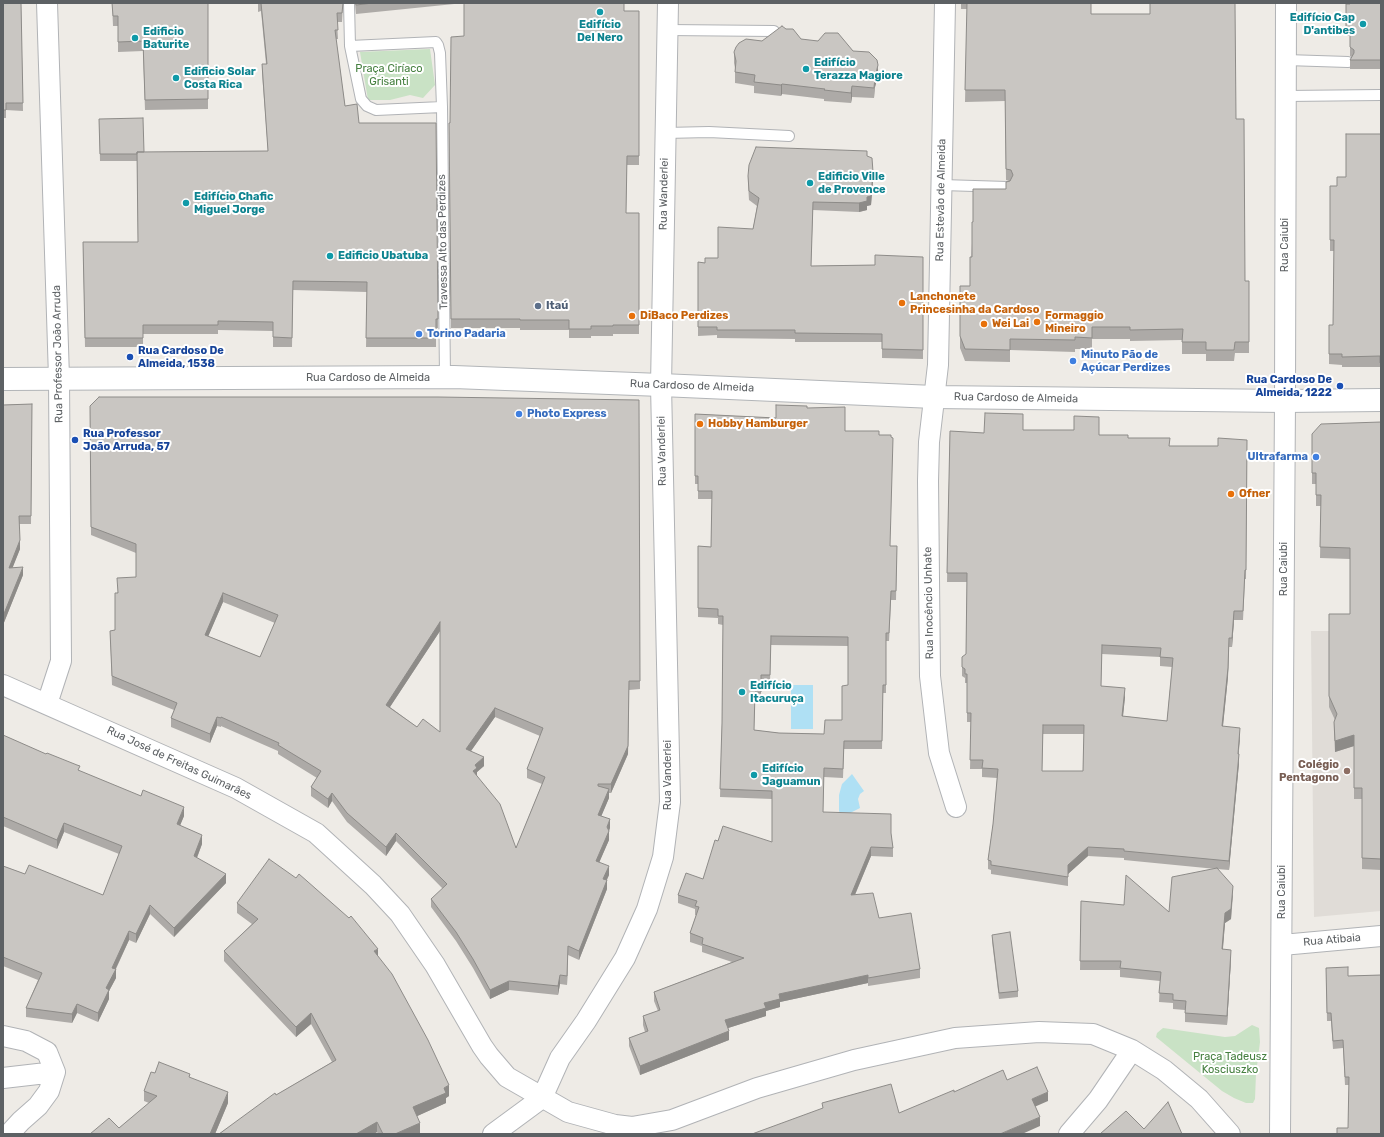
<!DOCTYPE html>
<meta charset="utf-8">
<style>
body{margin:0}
#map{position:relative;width:1384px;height:1137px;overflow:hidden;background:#eeebe6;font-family:Rubik,sans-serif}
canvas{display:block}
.frame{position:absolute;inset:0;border:4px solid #5d6164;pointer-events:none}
</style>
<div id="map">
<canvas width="1384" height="1137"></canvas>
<div class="frame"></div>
</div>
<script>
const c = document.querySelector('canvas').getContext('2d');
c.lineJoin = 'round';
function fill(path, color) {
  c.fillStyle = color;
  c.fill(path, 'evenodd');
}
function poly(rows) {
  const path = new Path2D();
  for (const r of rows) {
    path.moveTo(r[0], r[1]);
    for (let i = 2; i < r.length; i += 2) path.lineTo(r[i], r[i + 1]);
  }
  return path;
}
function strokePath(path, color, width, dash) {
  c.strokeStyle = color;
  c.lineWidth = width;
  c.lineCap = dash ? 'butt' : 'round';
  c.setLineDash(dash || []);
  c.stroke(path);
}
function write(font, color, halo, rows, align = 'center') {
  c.font = font + ' Rubik,sans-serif';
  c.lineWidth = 4;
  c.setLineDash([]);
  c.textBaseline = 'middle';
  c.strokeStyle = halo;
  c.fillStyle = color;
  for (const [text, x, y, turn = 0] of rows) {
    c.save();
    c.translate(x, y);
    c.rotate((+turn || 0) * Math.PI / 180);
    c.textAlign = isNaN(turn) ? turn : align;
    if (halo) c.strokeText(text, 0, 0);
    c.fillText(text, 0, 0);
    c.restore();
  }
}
fill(poly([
 [1311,631,1381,631,1381,911,1314,917]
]), '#e0dcd7');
fill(poly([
 [430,49,435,85,423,98,410,95,390,100,368,100,360,52],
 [1252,1025,1259,1028,1260,1042,1256,1074,1255,1099,1253,1103,1246,1103,1234,1098,1222,1091,1156,1037,1157,1033,1163,1028,1225,1037,1235,1036]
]), '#c9e2c5');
fill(poly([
 [791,685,813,685,813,729,791,729],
 [852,774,864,791,860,794,858,799,860,808,842,817,839,811,839,795,842,784]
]), '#afe0f4');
const service = poly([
 [349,3,350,46,361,99,367,106,376,110,442,107,445,377],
 [667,30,774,31],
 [350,46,436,42,438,45,440,53,442,107],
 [1286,60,1348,62],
 [1286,96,1381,95],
 [665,133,709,132,789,136],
 [942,185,1007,187]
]);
const minor = poly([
 [47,3,59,378,61,661,47,704],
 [945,3,938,365,929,442,928,481,930,676,939,753,956,807],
 [3,685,236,788,316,833,373,885,400,914,435,965,482,1046,489,1056,507,1077,568,1112,615,1125,632,1127,672,1120,757,1088,854,1060,955,1038,1039,1032,1093,1034,1132,1050,1164,1070,1199,1099,1230,1134],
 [1282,945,1381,936],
 [3,1036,26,1041,47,1052,55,1072,49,1091,38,1106,21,1121,9,1134],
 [3,1078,55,1072],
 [493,1134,542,1098,560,1058,586,1021,625,958,647,909,663,857,670,802,661,385,668,3],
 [1069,1134,1098,1100,1132,1050],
 [1280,1134,1285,401,1286,3]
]);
const secondary = poly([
 [3,379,454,377,661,385,934,397,1285,401,1381,400]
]);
strokePath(service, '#b1b3b6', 12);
strokePath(minor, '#b1b3b6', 22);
strokePath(secondary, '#b2b5b8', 24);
strokePath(service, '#fff', 10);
strokePath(minor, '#fff', 20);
strokePath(secondary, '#fff', 22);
fill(poly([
 [3,3,21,3,23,111,6,110,6,118,3,118],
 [112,3,208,3,208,109,145,110,143,51,118,52,118,26,113,26],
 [258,3,343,3,342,22,337,22,338,39,336,39,345,106,359,123,438,319,438,328,436,328,436,347,366,347,367,292,293,290,292,347,273,347,273,331,218,330,218,334,143,334,143,347,85,347,83,242,138,242,137,161,100,161,99,119,144,152,268,151,262,73,262,64,266,64,261,11,258,12],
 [355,3,624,3,624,11,639,11,639,165,627,165,626,213,639,213,639,334,613,334,613,336,591,336,591,338,569,338,569,330,520,330,520,328,451,328,449,132,464,36,464,3,356,14],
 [961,3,1091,3,1091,14,1236,119,1245,281,1249,281,1249,353,1235,353,1234,361,1206,361,1206,354,1182,354,1182,340,1130,341,1130,339,1092,339,1092,349,1075,349,1075,352,1010,350,1010,362,965,361,960,348,960,286,970,286,973,222,1006,189,1009,181,1006,180,1005,101,965,102,967,9,961,9],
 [1381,3,1381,69,1350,69,1350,60,1352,57,1350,56,1350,36,1346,36,1346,4],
 [786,29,801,39,853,51,878,76,875,87,874,98,852,97,851,103,824,101,824,99,782,94,781,96,754,93,754,86,735,83,735,68,734,63,734,52,762,41],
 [1381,134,1381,373,1380,374,1380,367,1342,367,1342,365,1329,364,1329,325,1333,325,1334,251,1330,251,1330,186,1337,186,1346,177],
 [867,157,873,181,871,205,867,206,867,210,859,212,813,210,811,266,875,265,923,257,923,359,882,358,882,342,795,342,795,339,717,338,717,335,698,336,698,262,705,263,718,258,753,229,757,206,749,200,748,184,748,176],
 [639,400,640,689,629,690,628,754,611,793,609,793,609,798,601,816,610,828,609,831,609,840,599,862,609,875,607,880,607,889,579,960,568,955,567,985,560,984,558,995,509,990,490,999,473,968,456,941,431,907,431,899,443,889,396,841,386,856,347,822,332,801,328,808,311,796,311,787,317,778,278,754,278,751,221,726,221,727,217,726,210,743,171,727,171,718,174,710,112,685,110,631,115,630,117,593,136,577,136,553,91,535,90,406],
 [223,602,275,623,260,657,208,636],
 [440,631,440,732,417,727,390,707],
 [495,717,540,736,527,769,527,778,542,784,516,848,477,777,477,772,484,766,471,751],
 [32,404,31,524,19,524,20,549,12,568,23,575,3,625,3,405],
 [807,408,845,431,879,435,890,546,897,546,896,600,891,600,889,641,886,641,886,693,883,693,882,749,844,749,843,778,824,777,823,812,891,834,893,848,893,857,871,856,855,895,879,918,920,969,920,978,868,986,868,983,780,1002,780,1007,766,1011,766,1016,728,1028,729,1040,640,1075,629,1046,629,1038,645,1032,643,1025,643,1016,658,1011,654,1001,654,992,732,962,702,952,702,946,690,942,690,933,696,915,695,915,695,909,678,903,678,895,703,879,718,841,772,842,772,799,720,797,722,723,723,625,718,624,718,618,698,617,698,546,711,547,712,499,698,499,698,484,695,484,695,414,776,418],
 [771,645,848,646,848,685,842,720,824,734,779,733,754,730,755,701,761,701,761,683,770,683],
 [1381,422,1381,870,1362,869,1362,799,1354,799,1354,746,1335,752,1334,733,1334,722,1335,720,1329,707,1329,614,1350,614,1350,559,1320,558,1321,506,1316,506,1316,484,1312,484,1312,434],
 [1023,430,1099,435,1128,438,1170,446,1218,446,1247,440,1246,579,1245,579,1243,620,1234,620,1232,647,1229,647,1228,677,1223,726,1240,737,1238,754,1239,763,1229,870,1217,869,1233,896,1231,919,1225,923,1223,949,1231,959,1227,1025,1185,1022,1185,1010,1173,1009,1173,1003,1159,1002,1160,981,1120,977,1120,970,1080,970,1081,901,1169,912,1216,869,1124,860,1124,858,1088,856,1068,874,1068,886,991,874,991,870,988,869,988,860,993,824,997,778,982,777,982,769,970,769,971,722,967,722,967,683,965,683,965,678,962,676,962,657,966,654,967,582,947,582,950,431,984,433],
 [1102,654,1160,657,1160,666,1172,667,1167,721,1123,716,1125,697,1101,686],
 [1043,734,1084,734,1083,771,1042,771],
 [3,735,80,771,184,816,180,825,202,844,197,858,226,883,174,937,150,914,136,943,129,940,116,969,116,978,109,991,109,999,98,1022,77,1013,72,1023,26,1017,26,1008,38,980,3,966,3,866,25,874,103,895,119,854,64,832,57,849,3,826],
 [237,903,378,956,449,1096,446,1098,446,1103,417,1116,420,1133,418,1134,378,1134,377,1132,374,1134,219,1134,276,1095,332,1062,311,1024,296,1037,224,961,224,951,252,924,237,913],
 [992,935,1018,991,1018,997,999,999,992,941],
 [1326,968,1348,976,1381,975,1348,1128,1349,1085,1345,1085,1343,1048,1333,1049,1331,1021,1327,1021],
 [190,1078,228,1103,215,1134,90,1134,119,1128,149,1103,144,1101,144,1091]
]), '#adaaa7');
fill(poly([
 [878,65,878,76,875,87,874,98,875,77],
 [782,84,782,94,781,96,781,85],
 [852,86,852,97,851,103,851,93],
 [873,172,873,181,871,205,867,206,867,210,859,212,859,203],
 [20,540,20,549,9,577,9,568],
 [23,567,23,575,3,625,3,616],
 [223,593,223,602,205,644,205,635],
 [1234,611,1234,620,1232,647,1232,638],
 [440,622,440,631,386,713,386,705],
 [1229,638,1228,677,1222,735,1222,726],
 [629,681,628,754,611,793,611,784],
 [1125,688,1125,697,1122,725,1122,716],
 [495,708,495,717,466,758,466,749],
 [217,717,217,726,210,743,210,734],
 [1240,728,1240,737,1238,763,1238,754],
 [1354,735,1354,746,1335,752,1335,741],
 [1239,754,1239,763,1229,870,1229,861],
 [484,757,484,766,477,772,477,777,473,771,475,765],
 [609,789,609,798,598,824,598,815],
 [332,793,332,801,328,808,328,799],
 [184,807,184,816,177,833,177,824],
 [610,819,610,828,607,835,607,827],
 [64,823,64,832,57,849,57,840],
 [609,831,609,840,596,870,596,861],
 [396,833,396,841,386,856,386,847],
 [202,835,202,844,194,865,194,856],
 [871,847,871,856,851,904,851,895],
 [1088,847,1088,856,1068,874,1068,865],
 [609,866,609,875,603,887,603,879],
 [226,874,226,883,174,937,174,928],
 [607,880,607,889,579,960,579,951],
 [1233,886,1231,919,1225,923,1222,958,1222,949,1225,913],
 [150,905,150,914,136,943,136,934],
 [129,931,129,940,115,970,116,969,116,978,109,991,109,999,98,1022,98,1013,112,968],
 [568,946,568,955,567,985,567,976],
 [378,949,378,959,374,951],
 [1231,950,1231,959,1227,1025,1227,1016],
 [560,975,560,984,558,995,558,986],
 [868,975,868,983,780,1002,780,1007,766,1011,766,1016,725,1029,725,1020,764,1003,779,994],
 [509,981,509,990,490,999,490,990],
 [77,1004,77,1013,72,1023,72,1014],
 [311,1013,311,1024,296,1037,296,1027],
 [729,1031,729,1040,640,1075,640,1066],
 [449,1085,449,1096,446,1098,446,1103,413,1118,413,1107,444,1088],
 [228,1092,228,1103,215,1134,210,1134],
 [1048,1092,1048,1101,1032,1108,1032,1099],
 [1040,1117,1040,1126,1022,1134,1000,1134],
 [377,1122,377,1132,374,1134,356,1134],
 [420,1123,420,1133,418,1134,395,1134]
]), '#8d8b88');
const building = poly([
 [3,3,21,3,23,103,6,103,6,110,3,110,3,3],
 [112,3,208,3,208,99,145,100,143,41,118,42,118,16,113,16,112,3],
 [261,3,343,3,342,13,337,13,338,30,335,30,345,106,357,104,359,123,436,123,438,319,436,319,436,338,366,338,367,282,293,281,292,338,273,337,273,322,218,321,218,325,143,325,143,338,85,338,83,242,138,242,137,152,268,151,262,64,267,64,261,3],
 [356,3,373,3,356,5,356,3],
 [464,3,624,3,624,11,639,11,639,156,627,156,626,213,639,213,639,325,613,325,613,326,591,326,591,329,569,329,569,320,520,320,520,319,451,319,449,123,450,123,451,37,464,36,464,3],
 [967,3,1091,3,1091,14,1150,14,1150,3,1235,3,1236,119,1244,119,1245,281,1249,281,1249,342,1235,342,1234,350,1206,350,1206,342,1182,342,1183,329,1130,330,1130,327,1092,327,1092,338,1075,337,1075,340,1010,339,1010,350,965,349,960,336,960,286,970,286,970,257,972,257,972,222,973,222,973,189,1006,189,1006,182,1010,181,1013,175,1011,170,1006,169,1005,90,965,90,967,3],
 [1350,3,1381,3,1381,60,1350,60,1354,53,1354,50,1350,47,1350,27,1346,27,1346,4,1350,4,1350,3],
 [782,26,786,29,793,29,801,39,818,41,825,33,838,33,853,51,869,52,877,60,878,65,875,77,874,88,852,86,851,93,824,90,825,89,782,84,781,85,754,82,755,75,735,72,736,61,734,52,736,47,739,43,746,39,762,41,782,26],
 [143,118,144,152,137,152,137,154,100,154,99,119,143,118],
 [1346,134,1381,134,1381,363,1380,363,1380,356,1342,357,1342,354,1329,354,1329,325,1333,325,1334,240,1330,240,1330,186,1337,186,1337,177,1346,177,1346,134],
 [756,147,867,151,867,156,872,158,873,172,871,196,867,197,867,201,859,203,813,202,811,266,875,265,875,255,923,257,923,350,882,349,882,334,795,333,795,330,717,330,717,327,698,327,698,262,705,263,705,258,718,258,718,227,753,229,759,198,749,191,748,176,749,165,756,147],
 [99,397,438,397,639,400,640,681,629,681,628,746,611,784,598,784,598,786,609,789,598,815,610,819,607,827,609,831,596,861,609,866,603,879,607,880,579,951,568,946,567,976,560,975,558,986,509,981,490,990,473,959,456,932,431,899,447,884,396,833,386,847,347,813,332,793,328,799,311,787,321,771,278,745,279,743,221,717,221,718,217,717,210,734,171,718,177,703,112,676,110,631,115,630,115,593,118,593,117,578,136,577,136,544,91,527,90,406,99,397],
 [223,593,278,615,260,657,205,635,223,593],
 [440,622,440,732,423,719,417,727,386,705,440,622],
 [495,708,543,728,527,769,545,777,516,848,500,804,473,771,477,768,475,765,484,757,466,749,495,708],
 [32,404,31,516,19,516,20,540,9,568,23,567,3,616,3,405,32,404],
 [776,405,807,406,807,408,845,407,845,431,879,431,879,435,891,435,891,437,893,438,890,546,897,546,896,591,891,591,889,633,886,633,886,685,883,685,882,741,844,741,843,769,824,768,823,812,891,814,891,833,893,848,871,847,851,895,873,893,879,918,911,913,920,969,868,978,868,975,779,994,780,999,764,1003,766,1008,725,1020,729,1031,640,1066,629,1038,648,1031,643,1016,660,1010,654,992,744,958,702,944,703,938,690,933,699,907,695,906,697,901,678,895,686,873,703,879,715,840,718,841,723,826,772,842,772,791,720,789,722,723,723,616,718,616,718,609,698,608,698,546,711,547,712,491,698,491,698,476,695,476,695,414,776,418,776,405],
 [771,636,848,637,848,685,842,686,842,720,825,720,824,734,779,733,754,730,755,692,761,692,761,675,770,675,771,636],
 [985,413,1023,414,1023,430,1074,430,1074,416,1099,417,1099,435,1128,435,1128,438,1170,438,1169,446,1218,446,1218,438,1247,440,1246,570,1245,570,1243,611,1234,611,1232,638,1229,638,1228,668,1222,726,1240,728,1238,754,1239,754,1229,861,1124,851,1124,849,1088,847,1068,865,1068,877,991,865,991,861,988,860,993,824,998,769,982,768,983,760,970,760,971,713,967,713,967,674,965,674,965,669,962,667,962,657,966,654,967,573,947,573,950,431,984,433,985,413],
 [1102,645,1161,648,1160,657,1173,658,1167,721,1122,716,1125,688,1101,686,1102,645],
 [1043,725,1084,725,1083,771,1042,771,1043,725],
 [1381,422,1381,859,1362,858,1362,788,1354,788,1354,735,1335,741,1334,722,1337,714,1329,696,1329,614,1350,614,1350,548,1320,547,1321,495,1316,495,1316,473,1312,473,1312,434,1321,424,1381,422],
 [3,735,46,754,47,753,77,765,80,766,78,770,141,796,143,790,184,807,177,824,202,835,194,856,226,874,174,928,150,905,136,934,129,931,112,968,116,969,106,988,109,990,98,1013,77,1004,72,1014,26,1008,42,973,3,957,3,866,25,874,29,865,103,895,122,846,64,823,57,840,3,817,3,735],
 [269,859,296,878,299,874,349,918,351,916,378,949,374,951,392,974,428,1040,449,1085,444,1088,446,1093,413,1107,420,1123,395,1134,383,1134,377,1122,356,1134,219,1134,275,1093,276,1095,336,1060,311,1013,296,1027,224,951,258,919,237,903,269,859],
 [1217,868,1233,886,1231,909,1225,913,1222,949,1231,950,1227,1016,1185,1013,1186,1001,1173,1000,1173,994,1159,993,1161,972,1120,968,1121,961,1080,961,1081,901,1124,905,1126,875,1169,912,1172,877,1217,868],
 [1010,932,1018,991,999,993,992,935,1010,932],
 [1348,967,1348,976,1381,975,1381,1134,1337,1134,1337,1128,1348,1128,1349,1077,1345,1077,1343,1040,1333,1041,1331,1013,1327,1013,1326,968,1348,967],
 [159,1062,190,1074,189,1077,228,1092,210,1134,90,1134,109,1118,119,1128,157,1096,144,1091,151,1072,155,1073,159,1062],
 [1037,1067,1048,1092,1032,1099,1040,1117,1000,1134,752,1134,823,1108,822,1103,891,1084,899,1113,954,1090,954,1092,1003,1070,1007,1080,1037,1067],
 [1168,1102,1182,1134,1100,1134,1126,1111,1144,1129,1168,1102]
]);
fill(building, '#c9c6c2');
strokePath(building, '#8d8b88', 1);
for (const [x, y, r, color] of [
 [600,12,4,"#0f9aa8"],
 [1363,24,4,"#0f9aa8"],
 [135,38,4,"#0f9aa8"],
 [806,69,4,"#0f9aa8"],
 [176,78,4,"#0f9aa8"],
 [810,183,4,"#0f9aa8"],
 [186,203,4,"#0f9aa8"],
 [330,256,4,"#0f9aa8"],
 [902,303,4,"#e8710a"],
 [538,306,4,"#5c6f8a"],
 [632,316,4,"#e8710a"],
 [1037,322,4,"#e8710a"],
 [984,324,4,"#e8710a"],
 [419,334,4,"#3f7fe0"],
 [130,357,4,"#1a4fb4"],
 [1073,361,4,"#3f7fe0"],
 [1340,386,4,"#1a4fb4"],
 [519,414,4,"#3f7fe0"],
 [700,424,4,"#e8710a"],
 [75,440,4,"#1a4fb4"],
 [1316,457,4,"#3f7fe0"],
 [1231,494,4,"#e8710a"],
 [742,692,4,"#0f9aa8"],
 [1347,771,4,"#8d6e63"],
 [754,775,4,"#0f9aa8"]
]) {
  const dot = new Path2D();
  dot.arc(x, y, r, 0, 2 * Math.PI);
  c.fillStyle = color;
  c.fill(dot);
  strokePath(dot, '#fff', 1.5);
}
write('bold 11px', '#0d838f', '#fff', [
 ["Edifício Cap",1355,18,"right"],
 ["D'antibes",1355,31,"right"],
 ["Edifício",600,25,"center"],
 ["Del Nero",600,38,"center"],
 ["Edificio",143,32],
 ["Baturite",143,45],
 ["Edifício",814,63],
 ["Terazza Magiore",814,76],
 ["Edificio Solar",184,72],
 ["Costa Rica",184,85],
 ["Edificio Ville",818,177],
 ["de Provence",818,190],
 ["Edifício Chafic",194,197],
 ["Miguel Jorge",194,210],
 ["Edificio Ubatuba",338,256],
 ["Edifício",750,686],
 ["Itacuruça",750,699],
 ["Edifício",762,769],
 ["Jaguamun",762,782]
], 'left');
write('11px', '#468040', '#fff', [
 ["Praça Ciríaco",389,69],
 ["Grisanti",389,82],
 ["Praça Tadeusz",1230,1057],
 ["Kosciuszko",1230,1070]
]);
write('11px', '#5d6164', '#fff', [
 ["Rua Wanderlei",664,194,-89],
 ["Rua Estevão de Almeida",941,200,-89],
 ["Travessa Alto das Perdizes",443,242,-91],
 ["Rua Caiubi",1285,245,-90],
 ["Rua Professor João Arruda",58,354,-91],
 ["Rua Cardoso de Almeida",368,378],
 ["Rua Cardoso de Almeida",692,386,2],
 ["Rua Cardoso de Almeida",1016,398,1],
 ["Rua Vanderlei",662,451,-91],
 ["Rua Caiubi",1284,569,-90],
 ["Rua Inocêncio Unhate",929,603,-91],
 ["Rua José de Freitas Guimarães",179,763,25],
 ["Rua Vanderlei",668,775,-90],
 ["Rua Caiubi",1282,892,-90],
 ["Rua Atibaia",1332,940,-5]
]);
write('bold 11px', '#c56008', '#fff', [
 ["Lanchonete",910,297],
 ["Princesinha da Cardoso",910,310],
 ["DiBaco Perdizes",640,316],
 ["Formaggio",1045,316],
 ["Mineiro",1045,329],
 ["Wei Lai",992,324],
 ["Hobby Hamburger",708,424],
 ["Ofner",1239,494]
], 'left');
write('bold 11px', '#4e5e75', '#fff', [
 ["Itaú",546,306]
], 'left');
write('bold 11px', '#366cbe', '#fff', [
 ["Torino Padaria",427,334],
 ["Minuto Pão de",1081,355],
 ["Açúcar Perdizes",1081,368],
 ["Photo Express",527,414],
 ["Ultrafarma",1308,457,"right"]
], 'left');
write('bold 11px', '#164399', '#fff', [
 ["Rua Cardoso De",138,351],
 ["Almeida, 1538",138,364],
 ["Rua Cardoso De",1332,380,"right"],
 ["Almeida, 1222",1332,393,"right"],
 ["Rua Professor",83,434],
 ["João Arruda, 57",83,447]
], 'left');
write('bold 11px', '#785e54', '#fff', [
 ["Colégio",1339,765],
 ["Pentagono",1339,778]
], 'right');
</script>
